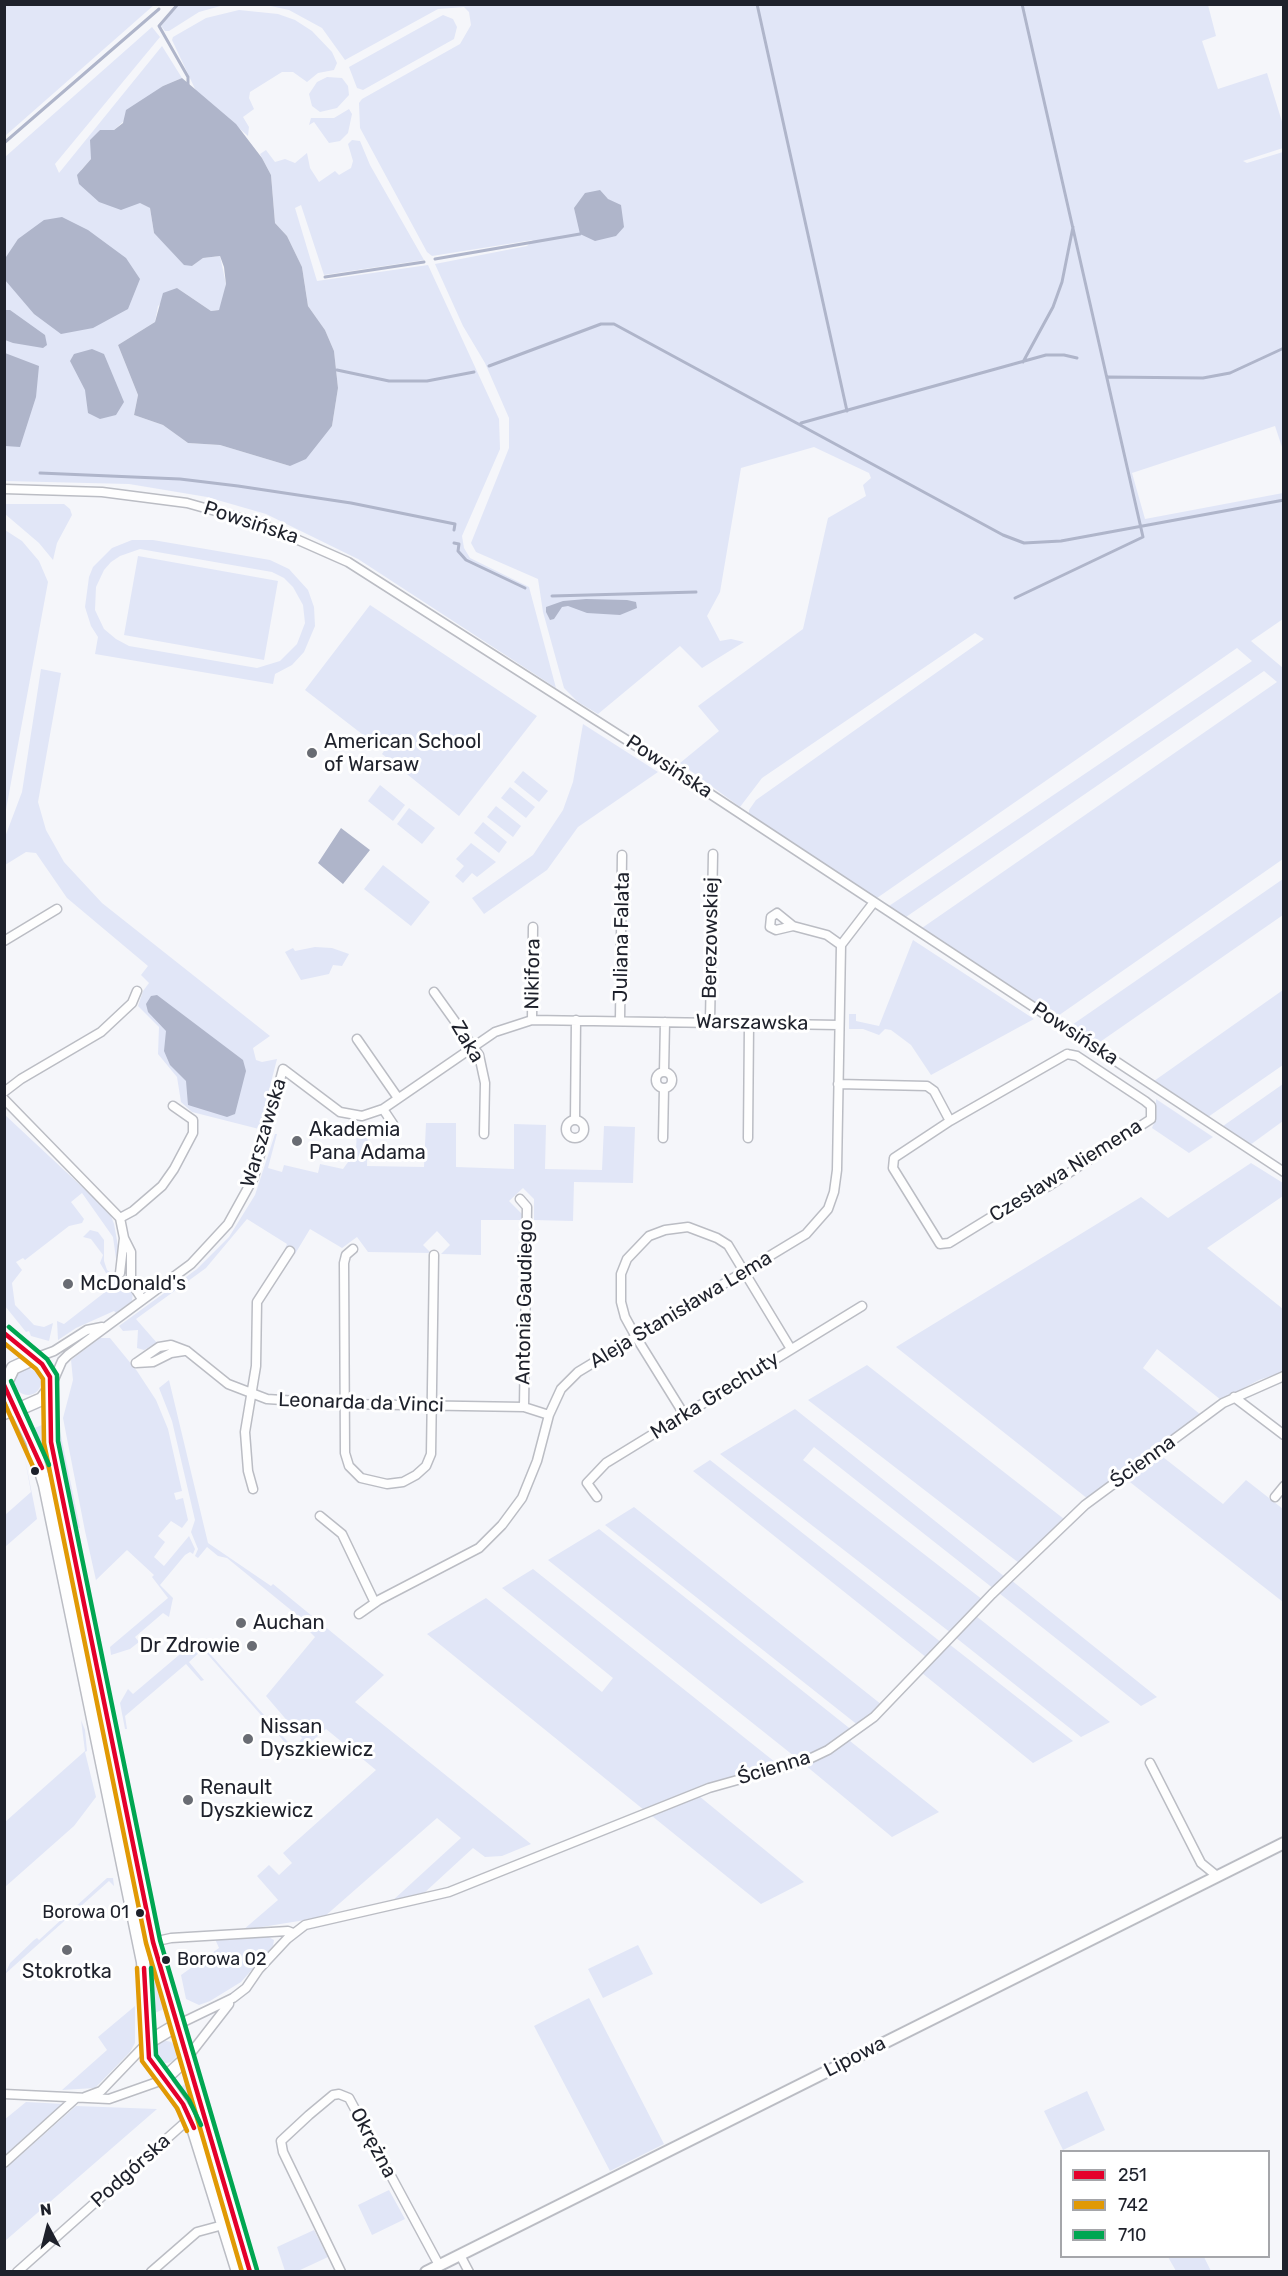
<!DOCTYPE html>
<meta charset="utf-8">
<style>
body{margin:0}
#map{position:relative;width:1288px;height:2276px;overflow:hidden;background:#f5f6fa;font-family:Rubik,sans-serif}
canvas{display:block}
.frame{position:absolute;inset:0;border:6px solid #1e212b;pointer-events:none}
.legend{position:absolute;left:1060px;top:2150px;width:210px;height:108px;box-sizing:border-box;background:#fff;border:2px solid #a5a6aa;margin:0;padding:8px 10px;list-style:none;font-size:18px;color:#1e212b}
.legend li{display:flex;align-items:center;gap:12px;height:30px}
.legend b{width:30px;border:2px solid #a5a6aa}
.north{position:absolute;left:18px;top:2198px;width:60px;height:60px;-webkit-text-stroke:4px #fff;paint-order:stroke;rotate:353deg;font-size:16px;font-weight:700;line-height:24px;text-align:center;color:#1e212b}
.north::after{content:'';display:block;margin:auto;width:21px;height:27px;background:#1e212b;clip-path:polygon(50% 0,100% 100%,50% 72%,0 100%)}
</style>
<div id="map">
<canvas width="1288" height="2276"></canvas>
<div class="frame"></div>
<ul class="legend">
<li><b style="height:8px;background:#e4002b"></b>251</li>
<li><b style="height:8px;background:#e19904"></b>742</li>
<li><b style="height:8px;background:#00a651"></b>710</li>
</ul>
<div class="north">N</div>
</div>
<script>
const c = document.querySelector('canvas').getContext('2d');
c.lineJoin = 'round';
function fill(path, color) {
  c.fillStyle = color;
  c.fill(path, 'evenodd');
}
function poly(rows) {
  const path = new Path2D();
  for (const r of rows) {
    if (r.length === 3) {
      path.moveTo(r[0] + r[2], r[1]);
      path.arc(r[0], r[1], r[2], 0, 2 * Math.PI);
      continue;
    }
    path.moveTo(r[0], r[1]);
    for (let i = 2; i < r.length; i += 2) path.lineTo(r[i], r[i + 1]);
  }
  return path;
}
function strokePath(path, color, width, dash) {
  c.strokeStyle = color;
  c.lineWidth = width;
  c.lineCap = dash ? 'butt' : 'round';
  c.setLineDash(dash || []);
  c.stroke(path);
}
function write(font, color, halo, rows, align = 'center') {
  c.font = font + ' Rubik,sans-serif';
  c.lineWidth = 6;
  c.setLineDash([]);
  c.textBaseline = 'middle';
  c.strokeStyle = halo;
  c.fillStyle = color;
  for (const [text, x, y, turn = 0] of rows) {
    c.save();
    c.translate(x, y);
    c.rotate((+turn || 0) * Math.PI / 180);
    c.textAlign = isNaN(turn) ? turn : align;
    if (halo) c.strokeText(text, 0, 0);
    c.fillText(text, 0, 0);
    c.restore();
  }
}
fill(poly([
 [5,4,154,4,154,5,5,136],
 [178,5,178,4,224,5,199,12,169,31,165,31,161,26],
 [266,5,1208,5,1216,36,1202,41,1218,89,1267,73,1283,125,1283,148,1243,161,1247,163,1283,152,1283,450,1275,426,1132,473,1145,519,1283,493,1283,619,1251,641,1283,668,1283,859,1055,1018,922,928,1277,682,1264,671,906,917,889,906,1252,661,1237,648,877,898,749,815,749,810,756,800,984,639,975,633,762,778,740,807,680,763,719,731,698,706,803,629,828,518,866,496,863,485,871,478,869,473,814,447,741,468,720,592,707,616,720,641,731,639,744,642,702,668,680,646,598,714,578,702,564,688,543,612,538,579,476,552,471,543,509,448,509,418,485,363,463,326,435,264,527,246,533,240,432,256,427,252,360,128,359,103,362,99,460,44,471,25,469,12,464,7,438,9,345,60,322,28,289,10],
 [239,10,278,14,295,20,312,31,332,52,337,63,334,70,318,73,307,82,293,72,282,72,250,92,249,98,254,109,243,117,249,127,248,136,196,91,172,40,173,37,206,18],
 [443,15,453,19,457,27,454,39,363,90,357,88,349,67],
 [152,27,160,37,55,164,59,173,162,46,182,78,163,86,114,130,100,130,91,159,81,170,150,208,154,233,192,266,203,258,220,256,226,284,223,303,219,310,211,311,177,288,158,306,155,322,118,345,138,395,134,415,163,425,188,443,220,445,290,466,332,426,338,388,334,351,325,330,308,306,302,267,287,236,275,223,271,175,260,154,266,150,275,162,285,159,295,163,307,153,310,168,319,182,335,171,339,175,351,168,353,161,348,144,352,140,360,141,370,165,424,260,324,275,301,205,295,208,317,281,428,265,499,419,500,449,462,536,464,548,470,558,529,587,556,688,358,559,266,514,207,497,129,484,5,481,5,157],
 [327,77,342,78,348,86,349,95,337,108,320,112,312,106,309,94,317,82],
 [349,109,352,114,348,133,340,141,329,143,314,122,309,125,311,118,334,118],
 [5,504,64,504,70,509,72,515,57,543,53,560,39,543,5,514],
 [5,530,22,541,39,561,48,582,5,815],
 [132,540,153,540,270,560,289,569,308,590,314,607,315,626,304,652,292,665,275,674,273,684,95,654,98,637,91,626,85,607,89,577,93,567,112,548],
 [140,549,272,572,284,578,293,587,303,605,305,623,297,644,280,661,257,668,129,646,116,639,104,629,95,610,96,587,104,570,111,562,120,556],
 [138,556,278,581,264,660,124,635],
 [370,605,537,716,459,816,382,754,384,751,305,690],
 [41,669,61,673,38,802,46,830,64,862,102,903,270,1036,253,1048,256,1060,262,1062,277,1059,259,1129,192,1112,181,1102,177,1077,158,1054,159,1027,138,1006,143,991,149,983,141,975,148,966,67,898,36,853,26,852,5,865,5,837,22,792],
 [583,724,658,772,578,827,547,870,484,914,472,898,533,855,563,810,573,782],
 [523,771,548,791,539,802,514,782],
 [380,785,405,805,393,821,368,801],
 [510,787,535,807,526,818,501,798],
 [496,806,521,826,513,837,487,817],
 [409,808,435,828,422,844,397,824],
 [483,822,507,842,499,853,474,833],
 [471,843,496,862,477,877,472,873,463,883,455,876,464,866,456,859],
 [383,865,430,902,411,926,364,889],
 [1283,879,1283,915,1097,1044,1069,1027],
 [913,940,1034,1019,931,1075,911,1045,891,1030,885,1029,879,1035,863,1029,849,1029,849,1014,856,1014,856,1021,879,1026],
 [315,947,332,948,349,954,342,966,333,965,329,974,301,980,285,952,293,948,295,951],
 [1283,990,1283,1065,1208,1117,1154,1081],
 [1283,1084,1283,1121,1250,1145,1223,1126],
 [1156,1099,1213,1137,1189,1153,1152,1128,1156,1118],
 [4,1114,110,1213,114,1224,118,1246,117,1266,113,1237,82,1193,71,1202,84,1219,82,1223,69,1226,25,1260,23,1258,16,1262,22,1270,12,1283,15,1305,34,1325,44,1327,53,1323,49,1341,31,1336,29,1331,26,1332,5,1306],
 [426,1123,456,1123,456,1167,514,1169,514,1124,546,1125,545,1169,602,1170,604,1126,635,1127,633,1183,574,1182,573,1221,534,1220,534,1199,523,1188,509,1201,522,1214,521,1220,481,1220,481,1255,441,1254,450,1245,437,1231,423,1245,431,1253,368,1252,357,1237,342,1248,310,1229,295,1254,285,1249,287,1244,247,1219,206,1268,136,1319,157,1343,144,1350,137,1348,138,1330,123,1331,119,1326,197,1269,229,1237,255,1195,275,1134,277,1134,268,1168,282,1172,284,1165,318,1173,320,1164,343,1169,356,1151,357,1127,368,1126,367,1166,424,1167],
 [1251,1163,1283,1183,1283,1196,1207,1248,1283,1309,1283,1372,1259,1380,1221,1400,1157,1349,1143,1368,1201,1415,1088,1499,896,1347,1141,1197,1168,1218],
 [90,1230,98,1232,104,1240,104,1261,107,1270,127,1284,111,1287,115,1281,109,1278,100,1263,103,1255,91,1239,83,1237],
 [129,1287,133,1293,132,1301,116,1313,114,1311,76,1328,58,1340,57,1321,64,1324,109,1289,113,1291],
 [100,1338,110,1338,137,1371,156,1400,168,1429,182,1491,174,1493,176,1500,183,1498,188,1520,182,1528,171,1521,158,1536,165,1542,154,1557,164,1566,189,1536,195,1549,193,1554,190,1552,185,1555,160,1585,173,1598,169,1617,163,1613,135,1637,139,1642,130,1649,111,1655,110,1647,168,1598,152,1577,154,1575,127,1550,96,1580,106,1625,85,1531,63,1418,73,1380,71,1360],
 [867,1365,1064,1519,1019,1563,808,1400],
 [28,1382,13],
 [169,1380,208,1543,271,1586,273,1584,384,1675,355,1702,531,1844,502,1856,485,1857,473,1848,423,1894,391,1902,461,1838,437,1818,324,1917,243,1930,278,1900,257,1876,269,1865,279,1875,292,1863,283,1853,376,1770,326,1729,296,1755,203,1649,189,1662,204,1680,201,1681,186,1664,125,1716,127,1729,125,1729,120,1703,128,1689,133,1694,192,1644,188,1639,190,1638,204,1647,294,1749,302,1738,266,1696,315,1637,310,1632,313,1628,227,1558,218,1556,207,1547,198,1558,195,1556,198,1549,191,1532,195,1520,172,1421,159,1388],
 [795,1409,1005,1577,994,1589,814,1447,803,1460,983,1600,951,1633,720,1454],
 [56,1424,59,1426,80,1528,76,1528],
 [42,1425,139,1906,167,2008,152,2014,148,1963,48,1473,32,1429],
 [24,1454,37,1519,5,1547,5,1515,31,1492],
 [1159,1454,1223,1504,1246,1480,1283,1509,1283,1602,1126,1479],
 [710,1460,942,1643,927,1658,693,1471],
 [634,1507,882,1705,859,1726,605,1525],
 [599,1529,853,1731,831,1745,799,1760,548,1560],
 [533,1569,780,1766,734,1776,644,1810,427,1634,486,1598,602,1692,613,1678,502,1588],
 [1011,1580,1157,1697,1141,1706,999,1593],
 [976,1616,1110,1722,1081,1737,955,1637],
 [949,1644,1073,1741,1033,1763,922,1673],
 [81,1720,85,1730,87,1751,85,1752,96,1797,74,1826,5,1887,5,1822,85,1751],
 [850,1741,939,1812,892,1837,805,1765],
 [699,1796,804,1882,761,1904,652,1816],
 [107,1878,113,1878,114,1886,109,1881,5,1974,10,1963,34,1940,37,1938,39,1940],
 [267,1936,274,1940,273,1946,241,1982,210,2001,199,2005,186,1999,181,1975,219,1948,215,1939],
 [638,1945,653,1974,603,1998,588,1969],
 [589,1998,664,2144,610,2171,534,2026],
 [135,2006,135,2043,130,2052,95,2088,62,2090,107,2050,98,2037],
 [166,2052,11],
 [188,2081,240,2255,242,2271,198,2124,178,2090],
 [1087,2091,1105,2130,1063,2150,1044,2111],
 [26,2102,64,2104,5,2157,4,2120],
 [76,2106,157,2109,5,2241,5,2169],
 [389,2190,405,2219,372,2235,358,2205],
 [314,2230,328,2257,298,2271,285,2271,277,2247],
 [1168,2257,1204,2257,1211,2271,1176,2271]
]), '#e1e6f7');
fill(poly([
 [182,78,236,124,262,158,271,175,275,223,287,236,302,267,308,306,325,330,334,351,338,388,332,426,306,459,290,466,220,445,188,443,163,425,134,415,138,395,118,345,155,322,163,293,177,288,211,311,219,310,226,284,224,267,220,256,203,258,192,266,184,265,154,233,150,208,140,203,121,210,99,202,79,184,77,175,91,159,90,140,100,130,114,130,123,123,126,110,163,86],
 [600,190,608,199,621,205,624,227,616,236,595,241,580,234,574,208,585,193],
 [62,217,88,230,126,258,140,279,128,309,93,328,61,334,34,314,5,280,4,260,18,239,44,220],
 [4,310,10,310,45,335,47,345,43,348,13,343,5,340],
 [92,349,104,354,124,402,116,415,100,419,88,413,85,390,70,361,74,354],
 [5,353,39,366,36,397,20,447,5,446],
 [586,599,627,600,636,602,637,608,620,615,587,613,568,606,562,607,554,619,550,620,546,612,546,607,563,601],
 [341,828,370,850,343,884,318,863],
 [157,995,243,1060,246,1071,235,1114,227,1117,188,1105,186,1081,170,1065,164,1051,166,1031,148,1012,146,1004,151,996]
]), '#afb5ca');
strokePath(poly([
 [178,4,159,26,188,77,188,84],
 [616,4,619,4],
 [757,4,847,411],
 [4,143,159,9],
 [435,259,580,234],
 [325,277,424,262],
 [1023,362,1053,307,1062,282,1073,227],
 [489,366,601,324,614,324,1003,535,1024,543,1061,541,1284,500],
 [337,370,389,381,427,381,474,372],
 [1108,377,1203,378,1230,373,1284,348],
 [801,423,1046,355,1064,355,1077,358],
 [40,473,180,479,238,486,351,503,455,524,454,530],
 [454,543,459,544,458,551,466,560,525,588],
 [552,596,696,592],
 [1015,598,1143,537,1022,4]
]), '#afb5ca', 3);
const minor = poly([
 [4,489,102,492,187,503,262,524,348,562,683,776,1284,1172],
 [793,926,776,930,770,927,771,917,777,913,793,926,827,935,841,945],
 [4,941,57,909],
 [434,992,479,1055,485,1083,484,1134],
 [532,1020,533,927],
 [620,1020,622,855],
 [710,1022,713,854],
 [357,1039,398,1098],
 [1067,1054,1077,1056,1145,1101,1151,1106,1151,1119,1049,1186,1019,1200,949,1243,940,1244,893,1168,894,1158,950,1121,1067,1054],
 [664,1080,8],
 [664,1072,665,1022],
 [838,1084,927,1086,934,1091,950,1121],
 [4,1092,21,1079,101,1032,132,1003,137,991],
 [4,1099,120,1218,124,1238,131,1252,131,1282,142,1299],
 [383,1109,393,1124],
 [575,1120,576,1020],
 [575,1129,9],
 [663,1138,664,1088],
 [748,1138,749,1024],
 [520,1199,527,1207,524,1407],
 [120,1218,133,1211,162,1186,174,1169,193,1133,193,1120,173,1106],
 [353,1249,346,1255,344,1263,345,1453,349,1466,361,1478,387,1484,403,1482,416,1475,426,1466,431,1454,434,1255],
 [120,1273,124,1238],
 [35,1358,54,1351,87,1330,102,1327],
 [136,1363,159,1347,171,1345,187,1351,228,1384,267,1399,344,1404,524,1407,549,1415],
 [136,1363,153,1362,171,1353,184,1351],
 [52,1384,62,1361,68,1355,191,1264,228,1224,254,1177,283,1069,340,1112,362,1116,383,1109,495,1032,532,1020,839,1025],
 [1234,1397,1284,1435],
 [4,1415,17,1410],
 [685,1416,636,1337,625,1317,621,1302,621,1274,627,1259,649,1236,665,1230,688,1227,717,1238,728,1245,791,1349],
 [253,1489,248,1471,245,1432,256,1366,257,1302,290,1251],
 [597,1497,587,1483,606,1463,862,1306],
 [1275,1497,1284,1486],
 [320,1516,342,1534,375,1603],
 [359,1614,379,1600,479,1548,502,1525,522,1498,537,1461,549,1415,561,1389,578,1372,806,1234,828,1209,834,1192,837,1170,841,945,874,902],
 [1150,1763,1201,1863,1217,1876],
 [153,1942,171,1938,288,1931,293,1933],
 [177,2025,233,1998,246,1988,259,1969,287,1939,305,1925,449,1892,709,1788,805,1761,828,1750,874,1717,992,1594,1085,1505,1223,1403,1284,1376],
 [187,2058,229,2004],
 [4,2094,109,2099,163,2080],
 [85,2097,101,2091,147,2043],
 [4,2163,76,2098],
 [460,2255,469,2272],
 [17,2272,190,2118],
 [151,2272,197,2232,223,2225],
 [341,2272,283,2152,281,2141,309,2115,333,2095,339,2094,349,2098,439,2265]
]);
const tertiary = poly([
 [426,2272,1284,1843]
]);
const secondary = poly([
 [4,1333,42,1364,50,1377,51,1442,153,1942,250,2272],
 [4,1384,32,1441,45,1485,143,1962,149,2058,190,2118,238,2272],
 [5,1385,13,1368,35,1358],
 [17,1410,42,1399,51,1387],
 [147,2043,177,2025],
 [163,2080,187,2058]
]);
strokePath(minor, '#bbbdc4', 11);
strokePath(tertiary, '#bbbdc4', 14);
strokePath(secondary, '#bbbdc4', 15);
strokePath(minor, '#fefefe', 8);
strokePath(tertiary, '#fefefe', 10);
strokePath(secondary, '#fefefe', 12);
strokePath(poly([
 [4,1333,42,1364,50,1377,51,1442,153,1942,250,2272],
 [4,1385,42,1468],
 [144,1968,149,2058,183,2104,194,2128]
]), '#e4002b', 4.5);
strokePath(poly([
 [4,1343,36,1369,43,1379,44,1443,146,1943,242,2272],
 [4,1402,35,1471],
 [137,1968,142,2061,177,2108,187,2131]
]), '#e19904', 4.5);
strokePath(poly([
 [9,1327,47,1359,57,1375,58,1441,160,1940,257,2270],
 [11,1381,49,1465],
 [151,1968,156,2055,189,2100,201,2125]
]), '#00a651', 4.5);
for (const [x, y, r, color] of [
 [312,753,6,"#696c73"],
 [297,1141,6,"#696c73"],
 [68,1284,6,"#696c73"],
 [35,1471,5,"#1e212b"],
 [241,1623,6,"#696c73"],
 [252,1646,6,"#696c73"],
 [248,1739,6,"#696c73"],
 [188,1800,6,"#696c73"],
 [140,1913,5,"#1e212b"],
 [67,1950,6,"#696c73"],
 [166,1960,5,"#1e212b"]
]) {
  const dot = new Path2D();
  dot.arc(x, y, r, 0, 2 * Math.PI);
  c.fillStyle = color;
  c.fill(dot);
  strokePath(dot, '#fff', 2);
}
write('18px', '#1e212b', '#fff', [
 ["Borowa 01",129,1913],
 ["Borowa 02",177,1960,"left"]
], 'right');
write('20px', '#1e212b', '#fff', [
 ["Powsińska",251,523,18],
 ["Powsińska",669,767,33],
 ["Juliana Falata",622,937,-89],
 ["Berezowskiej",711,938,-89],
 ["Nikifora",533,974,-89],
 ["Warszawska",752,1023,1],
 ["Powsińska",1075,1034,33],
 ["Zaka",467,1042,59],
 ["Warszawska",264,1133,-73],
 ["Czesława Niemena",1066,1171,-32],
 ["Antonia Gaudiego",525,1302,-89],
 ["Aleja Stanisława Lema",681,1310,-31],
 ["Marka Grechuty",715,1396,-32],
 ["Leonarda da Vinci",361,1403,2],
 ["Ścienna",1143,1462,-36],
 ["Ścienna",774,1768,-17],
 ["Lipowa",855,2057,-27],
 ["Okrężna",373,2143,62],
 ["Podgórska",131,2171,-42]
]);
write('20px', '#1e212b', '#fff', [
 ["American School",324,742],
 ["of Warsaw",324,765],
 ["Akademia",309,1130],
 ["Pana Adama",309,1153],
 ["McDonald's",80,1284],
 ["Auchan",253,1623],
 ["Dr Zdrowie",240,1646,"right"],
 ["Nissan",260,1727],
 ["Dyszkiewicz",260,1750],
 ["Renault",200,1788],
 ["Dyszkiewicz",200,1811],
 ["Stokrotka",67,1972,"center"]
], 'left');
</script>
